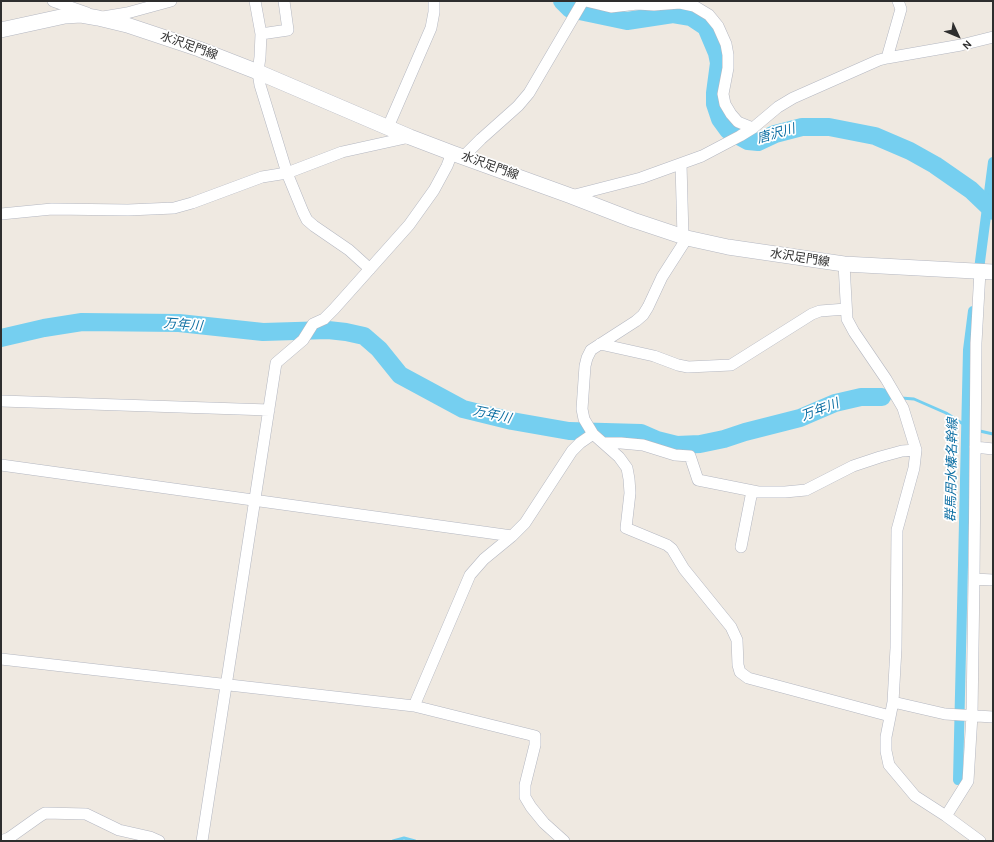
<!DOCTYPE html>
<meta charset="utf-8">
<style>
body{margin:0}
#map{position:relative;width:994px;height:842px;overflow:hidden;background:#efe9e1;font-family:Karla,sans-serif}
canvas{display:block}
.frame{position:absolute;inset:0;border:2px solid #2e2e2e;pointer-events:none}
.north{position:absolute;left:938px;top:16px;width:40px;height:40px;-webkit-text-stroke:3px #fff;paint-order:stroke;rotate:134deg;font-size:11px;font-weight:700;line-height:16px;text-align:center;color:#2e2e2e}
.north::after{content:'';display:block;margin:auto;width:14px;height:18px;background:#2e2e2e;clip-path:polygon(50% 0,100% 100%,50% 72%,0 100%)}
</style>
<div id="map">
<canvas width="994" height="842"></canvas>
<div class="frame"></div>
<div class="north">N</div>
</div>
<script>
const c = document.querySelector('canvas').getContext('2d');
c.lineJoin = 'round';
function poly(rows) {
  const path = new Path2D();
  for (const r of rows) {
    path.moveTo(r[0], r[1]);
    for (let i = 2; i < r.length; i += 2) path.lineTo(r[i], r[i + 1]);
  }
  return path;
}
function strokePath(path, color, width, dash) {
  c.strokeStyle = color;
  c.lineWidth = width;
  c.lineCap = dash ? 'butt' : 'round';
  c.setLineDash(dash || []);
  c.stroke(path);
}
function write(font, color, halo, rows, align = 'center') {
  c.font = font + ' Karla,"Noto Sans JP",sans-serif';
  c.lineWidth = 3.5;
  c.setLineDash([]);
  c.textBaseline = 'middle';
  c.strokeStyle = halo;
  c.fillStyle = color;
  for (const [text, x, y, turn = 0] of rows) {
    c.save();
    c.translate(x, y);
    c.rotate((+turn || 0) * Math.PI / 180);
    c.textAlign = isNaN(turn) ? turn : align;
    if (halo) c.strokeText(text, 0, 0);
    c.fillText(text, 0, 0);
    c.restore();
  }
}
strokePath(poly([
 [882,397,894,398],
 [901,398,914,399,946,413,971,429,993,434],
 [393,841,404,838,415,841]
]), '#75cff0', 3);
strokePath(poly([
 [978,277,993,162],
 [958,780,968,350,973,311]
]), '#75cff0', 10);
strokePath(poly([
 [562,1,570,9,627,21,673,14,691,17,706,27,717,53,719,63,715,93,715,104,720,119,728,130,748,141,758,142,775,134,802,127,829,127,875,136,910,151,935,165,971,190,993,211],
 [1,338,44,328,82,322,179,323,263,332,328,330,346,332,364,336,379,349,400,375,463,409,512,421,569,431,641,433,657,440,677,445,700,444,724,439,745,432,800,418,835,403,861,397,882,397]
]), '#75cff0', 18);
const minor = poly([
 [53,1,87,13],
 [255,1,261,34,260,57,258,72,260,85,287,173,303,212,307,220,314,226,349,250,370,269],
 [586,1,611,7,637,4,642,1],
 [637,4,654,5,680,3,694,6,709,15,718,26,726,44,728,55,728,68,723,94,725,104,731,114,738,122,753,128],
 [103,17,127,13,171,1],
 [261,34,288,30,284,1],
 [887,58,901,9,898,1],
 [388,127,431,28,434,12,434,1],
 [463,157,481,139,518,106,529,93,583,1],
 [681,164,683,237],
 [571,196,641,178,702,156,740,136,753,128,778,107,793,98,879,60,887,58,961,45,993,37],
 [1,214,52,209,128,210,174,208,192,203,262,177,287,173,342,152,410,137],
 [687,238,662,277,648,307,643,315,636,321,591,350,587,358,585,366,582,409,584,419,593,434,619,457,627,468,629,479,630,493,626,528,667,545,672,549,684,569,731,627,737,640,738,665,740,672,748,678,890,716],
 [844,264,847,319,854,332,886,379,903,408,916,450,914,468,897,530,896,648,893,702,886,737,886,751,889,765,915,796,946,816,980,841],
 [600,344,654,356,678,365,688,367,731,365,812,314,820,311,846,309],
 [1,401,269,410],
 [604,443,621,443,643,445,675,455,690,456,698,480,758,492,785,492,806,490,853,466,880,457,902,451,916,450],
 [975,447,993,449],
 [1,465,512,536],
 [741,547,752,491],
 [974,579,993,580],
 [1,659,414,706,535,736,535,745,525,785,525,797,531,807,544,823,564,841],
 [893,702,945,714,993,717],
 [414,706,470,575,484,559,512,536,525,523,572,451,580,443,593,434],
 [946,816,968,781,972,715,974,579,976,343,980,271],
 [1,841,9,838,40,816,45,813,86,814,119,830,150,837,159,841],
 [202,841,276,363,303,340,313,324,324,319,334,309,409,225,434,190,447,166,452,153]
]);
const secondary = poly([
 [1,30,65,16,81,15,98,18,127,25,199,49,258,72,410,137,452,153,571,196,633,220,687,238,728,247,844,264,993,272]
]);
strokePath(minor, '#b4b7c1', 12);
strokePath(secondary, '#b4b7c1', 16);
strokePath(minor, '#fff', 11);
strokePath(secondary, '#fff', 15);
write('12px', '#2e2e2e', '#fff', [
 ["水沢足門線",189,46,20],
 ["水沢足門線",490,166,20],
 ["水沢足門線",800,258,9]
]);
write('italic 13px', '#0d6fa3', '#fff', [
 ["唐沢川",776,134,-16],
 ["万年川",183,325,4],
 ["万年川",820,410,-21],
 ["万年川",492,415,12],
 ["群馬用水榛名幹線",952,470,-89]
]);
</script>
